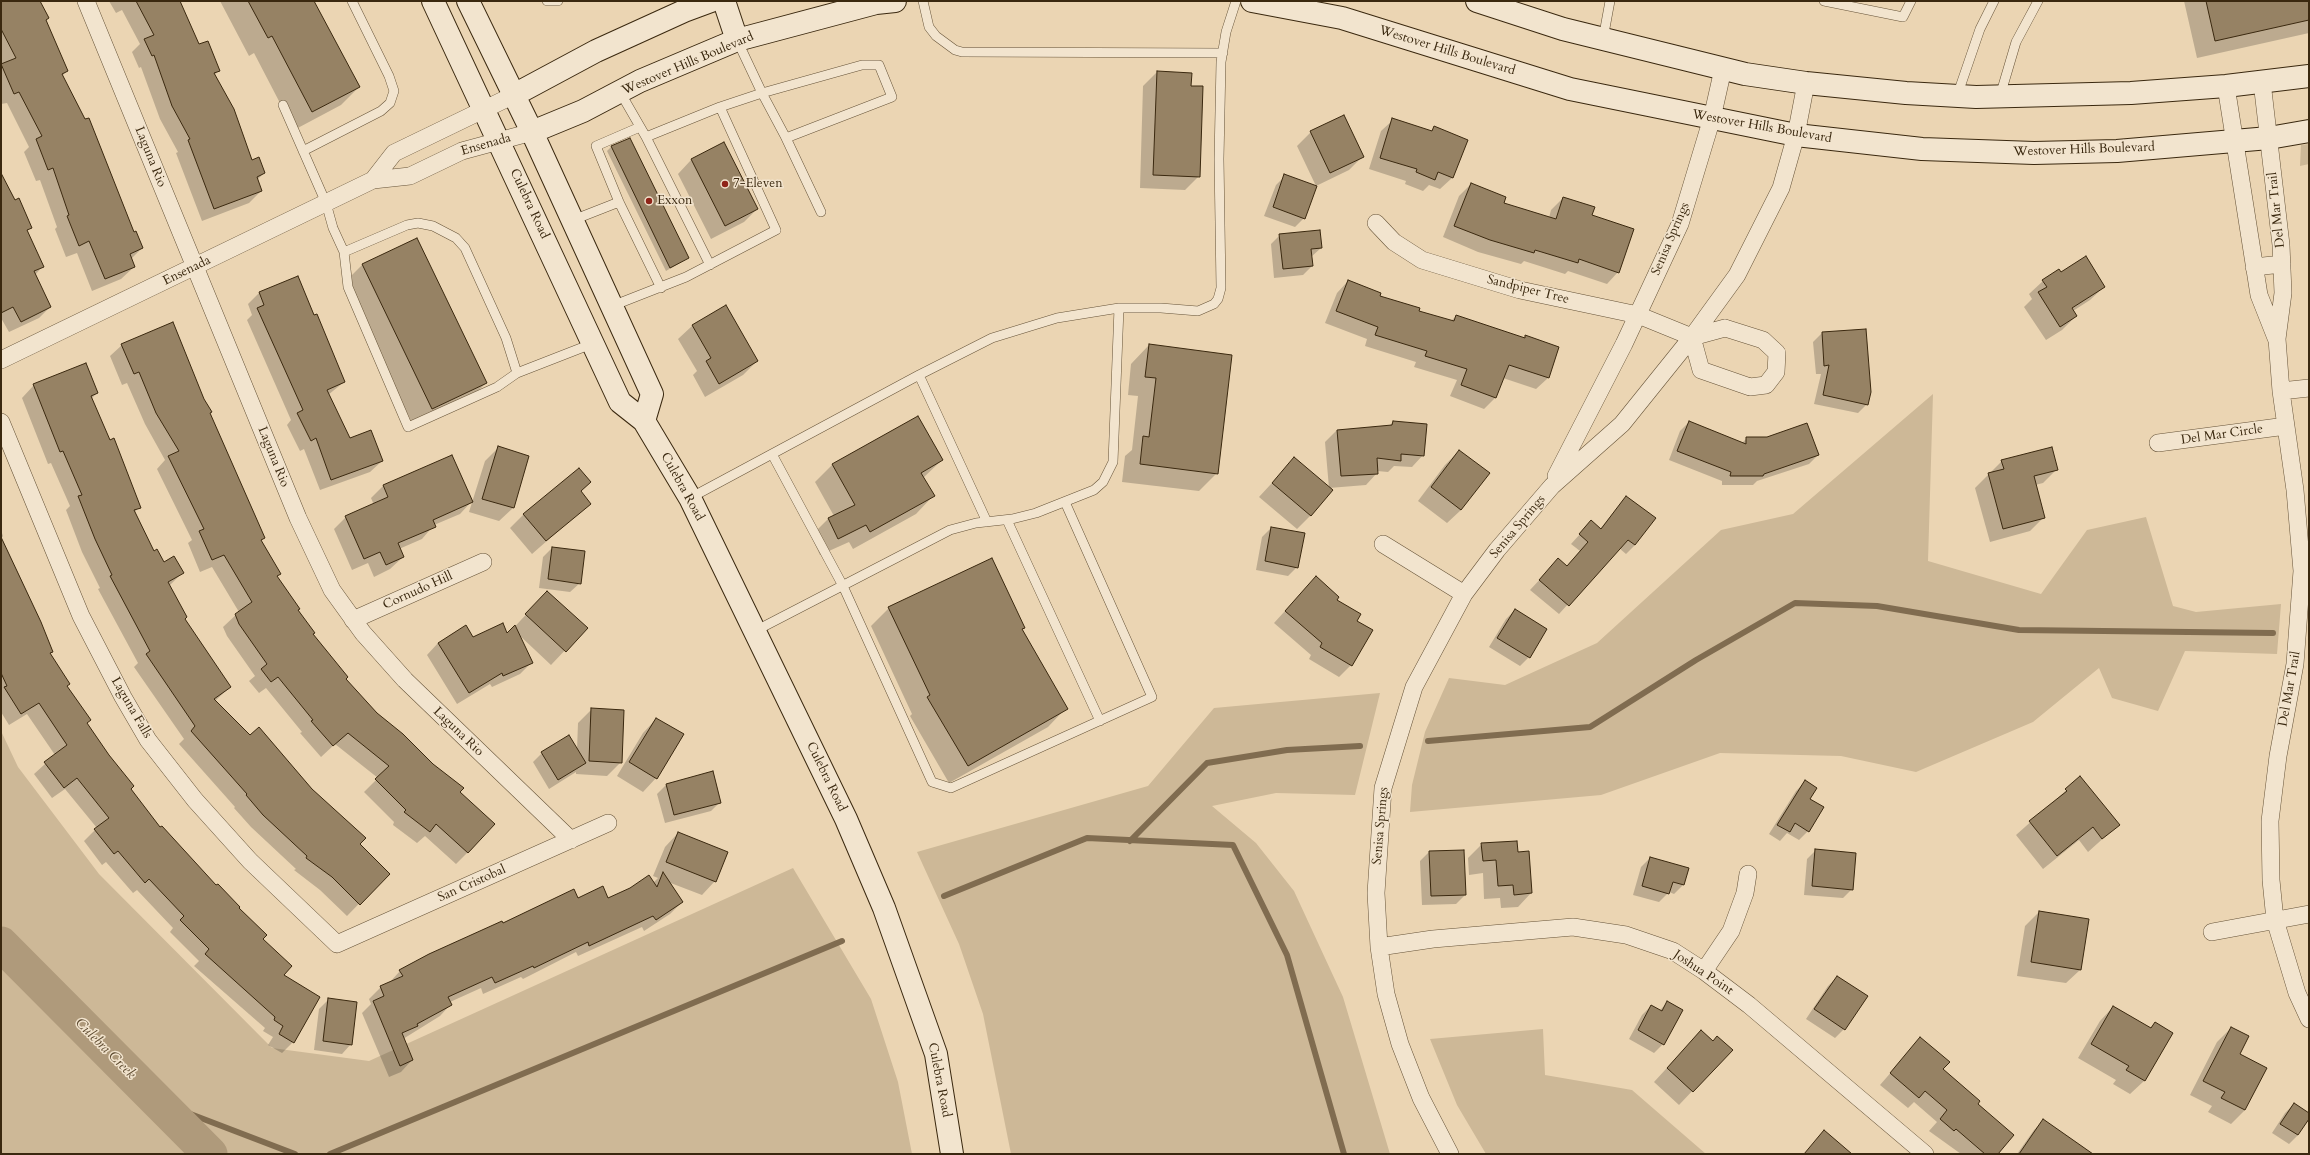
<!DOCTYPE html>
<style>
body{margin:0}
#map{position:relative;width:2310px;height:1155px;overflow:hidden;background:#ebd5b3;font-family:Cardo,serif}
canvas{display:block}
.frame{position:absolute;inset:0;border:2px solid #3a280f;pointer-events:none}
</style>
<div id="map">
<canvas width="2310" height="1155"></canvas>
<div class="frame"></div>
</div>
<script>
const c = document.querySelector('canvas').getContext('2d');
c.lineJoin = 'round';
function fill(path, color) {
  c.fillStyle = color;
  c.fill(path, 'evenodd');
}
function poly(rows) {
  const path = new Path2D();
  for (const r of rows) {
    path.moveTo(r[0], r[1]);
    for (let i = 2; i < r.length; i += 2) path.lineTo(r[i], r[i + 1]);
  }
  return path;
}
function strokePath(path, color, width, dash) {
  c.strokeStyle = color;
  c.lineWidth = width;
  c.lineCap = dash ? 'butt' : 'round';
  c.setLineDash(dash || []);
  c.stroke(path);
}
function write(font, color, halo, rows, align = 'center') {
  c.font = font + ' Cardo,serif';
  c.lineWidth = 3;
  c.setLineDash([]);
  c.textBaseline = 'middle';
  c.strokeStyle = halo;
  c.fillStyle = color;
  for (const [text, x, y, turn = 0] of rows) {
    c.save();
    c.translate(x, y);
    c.rotate((+turn || 0) * Math.PI / 180);
    c.textAlign = isNaN(turn) ? turn : align;
    if (halo) c.strokeText(text, 0, 0);
    c.fillText(text, 0, 0);
    c.restore();
  }
}
fill(poly([
 [2309,144,2309,164,2300,166,2301,145],
 [1933,394,1928,561,2041,594,2087,530,2146,517,2173,606,2196,612,2281,604,2277,654,2185,651,2158,711,2112,698,2099,668,2033,722,1916,772,1841,756,1720,753,1601,795,1410,812,1412,785,1425,732,1449,678,1505,685,1597,643,1721,530,1793,514],
 [1380,693,1355,795,1276,793,1212,806,1256,843,1294,891,1343,997,1390,1154,1011,1154,983,1014,959,944,917,852,1148,786,1214,708],
 [1,731,18,767,99,874,272,1048,369,1061,793,868,871,999,898,1082,912,1154,1,1154],
 [1543,1029,1545,1075,1632,1090,1706,1154,1486,1154,1457,1105,1430,1039]
]), '#cdb897');
fill(poly([
 [1,1,37,1,48,18,45,21,67,71,62,76,133,234,142,248,131,259,134,267,121,279,92,291,77,253,66,257,55,229,57,227,40,180,36,181,24,152,29,147,7,103,1,104],
 [109,1,179,1,198,45,219,71,214,75,252,161,264,173,257,180,261,191,249,203,202,221,176,153,178,152,160,119,141,67,139,68,132,52,140,44,122,10,116,13],
 [220,1,313,1,359,87,341,105,294,130,254,53,249,56],
 [2184,1,2309,1,2309,33,2197,58],
 [1157,72,1190,87,1199,176,1185,190,1140,188,1143,86],
 [1393,120,1431,131,1434,128,1452,178,1440,189,1429,185,1423,191,1405,184,1406,181,1369,169,1381,131],
 [1311,132,1363,156,1349,170,1316,186,1297,146],
 [629,139,688,258,666,271,607,151,611,147],
 [724,144,757,209,744,222,711,239,678,174,691,160],
 [1,175,14,202,31,227,27,231,42,267,35,275,50,307,39,318,9,332,1,318],
 [1285,176,1304,218,1295,227,1264,216,1276,185],
 [1471,184,1502,204,1549,218,1551,210,1563,198,1591,215,1618,272,1607,284,1568,271,1565,274,1524,261,1521,264,1478,252,1443,237,1459,196],
 [1319,231,1321,248,1311,257,1312,266,1303,275,1274,278,1271,244,1280,235],
 [416,239,486,383,468,401,414,427,344,283,362,265],
 [2061,274,2104,287,2090,300,2073,311,2076,316,2062,330,2046,340,2024,307,2032,299,2029,294,2043,281],
 [298,278,344,382,328,395,349,440,382,461,370,472,320,490,304,449,300,451,287,425,291,420,247,320,252,315,248,304,259,293],
 [1348,281,1378,296,1418,311,1451,321,1456,316,1524,339,1526,337,1558,347,1548,378,1536,389,1503,378,1495,398,1484,409,1450,396,1457,380,1414,367,1416,362,1365,346,1367,339,1325,323,1337,293],
 [726,307,757,361,743,375,705,397,693,375,697,371,678,339,692,326],
 [1822,333,1867,404,1858,413,1814,404,1821,374,1816,374,1813,342],
 [122,345,209,413,264,538,261,541,280,574,276,577,312,634,345,679,376,714,459,793,468,852,456,864,425,836,417,843,393,825,394,822,364,792,378,778,335,744,321,757,300,733,302,732,266,688,259,693,249,681,255,676,227,636,223,627,239,612,212,567,200,572,188,543,192,540,157,469,165,460,145,424,127,383,122,385,110,356],
 [1149,345,1217,473,1199,491,1122,482,1125,456,1132,450,1138,396,1128,395,1131,364],
 [34,385,97,393,91,399,139,507,134,513,154,552,164,563,183,572,169,586,184,619,230,687,215,701,388,874,347,916,320,890,294,870,296,869,251,827,234,808,235,807,179,744,184,739,134,667,138,663,98,589,100,588,82,552,66,510,70,506,51,463,48,464,22,398],
 [1393,422,1423,455,1412,467,1394,466,1388,472,1377,471,1377,473,1366,485,1329,488,1325,442,1337,430,1389,426],
 [1689,422,1742,443,1747,438,1818,455,1809,464,1757,481,1753,485,1722,485,1722,481,1669,460,1680,431],
 [499,447,528,456,513,508,499,521,469,512,485,461],
 [1459,451,1461,510,1447,523,1418,501,1445,465],
 [452,457,472,501,460,514,434,525,422,539,399,549,403,557,390,569,374,577,368,563,352,570,334,529,346,517,374,505,371,498,383,486],
 [1294,459,1311,515,1297,529,1259,497],
 [942,460,923,478,933,496,916,514,853,549,849,542,820,555,811,536,828,519,834,516,815,482,832,465],
 [2002,461,2057,469,2043,483,2035,485,2044,517,2030,531,1990,542,1975,488],
 [590,482,580,492,589,504,532,554,510,528,524,514],
 [1626,497,1635,545,1626,554,1619,548,1559,614,1530,590,1558,560,1566,567,1580,551,1571,544,1591,522,1600,529],
 [1271,528,1297,567,1288,576,1256,570,1262,537],
 [1,530,3,536,1,539],
 [1,539,21,579,52,652,50,654,86,724,130,789,160,829,237,908,261,939,282,975,293,1042,282,1053,268,1045,273,1037,263,1031,265,1028,194,966,199,961,170,932,173,928,137,890,133,893,106,862,102,865,84,841,97,828,65,789,52,798,34,774,55,755,27,714,9,725,1,712],
 [552,548,580,583,570,592,539,588,543,557],
 [1305,589,1371,631,1351,665,1339,677,1309,659,1311,655,1274,623],
 [534,606,586,628,551,665,518,634,531,663,520,674,492,687,490,684,457,704,427,655,438,643,465,627,473,638,507,635],
 [889,608,1024,628,1021,630,1066,708,1048,727,949,783,910,716,912,714,871,626],
 [1515,610,1529,657,1520,666,1489,647,1506,619],
 [592,709,621,762,607,776,576,774,576,772,549,789,533,762,542,753,577,750,578,723],
 [656,719,656,778,643,792,617,776,643,733],
 [2080,778,2118,825,2088,852,2079,840,2043,869,2016,835],
 [1805,782,1809,799,1808,831,1799,840,1787,833,1780,841,1769,834,1796,791],
 [666,785,720,802,711,811,665,823,657,794],
 [678,833,715,881,702,895,668,882,682,902,670,914,644,931,642,927,578,956,576,952,523,979,521,977,483,994,481,988,450,1002,451,1004,440,1016,403,1039,412,1060,401,1072,389,1077,362,1013,371,1004,369,999,381,987,389,983,400,971,503,924,578,899,608,900,653,883,658,878,653,876,665,847],
 [1482,844,1517,853,1531,893,1518,907,1501,908,1500,898,1484,899,1483,873,1469,875,1468,858],
 [1816,850,1852,889,1843,898,1804,895,1807,859],
 [1429,852,1465,895,1456,904,1422,905,1420,861],
 [1650,858,1687,868,1683,885,1674,894,1669,892,1659,902,1633,895,1641,867],
 [2039,912,2080,970,2066,983,2017,976,2025,926],
 [1837,977,1844,1029,1835,1038,1806,1019,1828,986],
 [328,1000,351,1044,342,1054,314,1050,319,1009],
 [1667,1003,1663,1044,1654,1053,1629,1039,1642,1015,1651,1006,1659,1011],
 [2113,1007,2150,1028,2155,1023,2172,1033,2144,1081,2130,1094,2113,1084,2116,1080,2078,1058,2100,1021],
 [2231,1028,2239,1055,2266,1068,2245,1110,2231,1124,2208,1112,2212,1106,2190,1095,2217,1042],
 [1920,1039,1942,1070,1976,1104,1997,1154,1961,1154,1929,1131,1937,1122,1914,1102,1908,1108,1880,1085],
 [1687,1046,1731,1050,1679,1105,1654,1082],
 [2294,1104,2309,1114,2309,1117,2298,1135,2289,1144,2272,1133,2285,1113],
 [2043,1121,2091,1154,2017,1154,2034,1130]
]), '#0003');
strokePath(poly([
 [1428,741,1590,727,1696,660,1795,603,1877,606,2019,630,2273,633],
 [1130,841,1207,763,1287,750,1360,746],
 [944,896,1087,838,1233,845,1287,955,1344,1154],
 [159,1102,295,1154],
 [330,1154,842,941]
]), '#806c50', 6);
strokePath(poly([
 [1,944,210,1154]
]), '#af9a7b', 35);
const building = poly([
 [1,1,40,1,49,18,46,20,68,71,62,74,85,119,89,118,134,232,136,231,143,248,130,254,135,267,105,279,89,241,79,246,67,216,69,215,53,168,48,170,36,139,42,136,19,92,14,94,1,64,16,58,1,29,1,1],
 [136,1,180,1,199,44,208,41,220,71,214,73,234,109,252,160,259,157,265,173,257,177,262,191,214,209,188,140,190,139,172,106,154,55,152,56,144,39,154,35,136,1],
 [248,1,314,1,360,87,312,112,272,36,268,38,248,1],
 [2206,1,2309,1,2309,20,2215,41,2206,1],
 [1157,71,1192,73,1191,86,1203,86,1200,177,1153,175,1157,71],
 [1344,115,1364,157,1330,173,1310,131,1344,115],
 [1392,118,1432,131,1434,126,1468,140,1453,178,1438,172,1435,180,1416,172,1417,169,1380,158,1392,118],
 [630,138,689,258,670,268,611,146,630,138],
 [724,142,758,209,725,226,691,159,724,142],
 [1,173,15,200,19,198,32,228,27,230,44,267,34,271,51,307,21,322,13,307,1,313,1,173],
 [1284,174,1317,186,1305,219,1273,207,1284,174],
 [1471,183,1506,197,1504,203,1556,219,1563,197,1595,207,1592,215,1634,229,1619,273,1579,259,1578,263,1535,250,1534,253,1490,240,1454,226,1471,183],
 [1320,230,1322,248,1311,249,1313,266,1283,269,1279,234,1320,230],
 [417,238,487,383,432,409,362,264,417,238],
 [2086,256,2105,287,2072,308,2077,316,2060,327,2038,292,2047,287,2042,280,2059,269,2061,272,2086,256],
 [298,276,314,315,317,314,345,382,327,390,350,438,371,430,383,461,331,480,316,438,311,441,297,413,303,410,257,308,264,305,259,292,298,276],
 [1348,280,1381,293,1380,296,1420,308,1419,311,1454,321,1456,315,1525,338,1525,335,1559,347,1549,378,1509,365,1496,398,1461,385,1467,369,1425,356,1427,351,1375,335,1378,327,1336,311,1348,280],
 [726,305,758,361,719,384,706,361,711,358,692,325,726,305],
 [173,322,204,399,212,412,210,413,265,538,261,540,281,574,277,576,300,609,298,610,315,633,313,634,348,677,346,679,377,713,403,734,433,764,464,788,460,792,495,824,468,853,436,824,430,832,404,812,406,810,375,779,389,766,348,733,333,746,311,721,313,720,278,677,271,682,261,669,267,664,239,624,235,614,252,602,224,555,212,560,199,531,204,529,168,456,179,451,156,413,139,372,134,374,121,344,173,322],
 [1866,329,1871,392,1868,405,1823,395,1829,365,1824,366,1822,332,1866,329],
 [1149,344,1232,355,1218,474,1140,464,1143,436,1149,437,1156,378,1145,377,1149,344],
 [86,363,98,393,91,396,110,440,114,438,141,508,134,510,154,551,157,549,164,562,174,556,184,573,168,582,187,617,185,619,231,687,214,699,250,735,259,727,312,789,366,838,360,844,390,874,360,905,332,877,306,858,307,856,263,815,246,795,247,794,191,731,195,726,146,654,150,651,110,576,112,575,95,539,78,496,82,495,63,451,60,452,33,384,86,363],
 [918,416,943,460,921,473,935,496,870,532,866,525,838,539,828,518,855,505,832,464,918,416],
 [1393,421,1427,424,1424,456,1401,454,1401,461,1377,458,1378,474,1341,476,1337,430,1392,425,1393,421],
 [1689,421,1746,444,1746,437,1767,437,1807,423,1819,455,1764,474,1763,476,1730,476,1731,472,1677,451,1689,421],
 [498,446,529,456,514,508,482,499,498,446],
 [2052,447,2058,470,2034,476,2045,518,2003,529,1988,473,2004,469,2001,460,2052,447],
 [1459,450,1490,473,1461,510,1431,487,1459,450],
 [452,455,473,502,433,520,436,527,398,543,404,557,386,565,380,552,364,559,345,516,388,497,383,485,452,455],
 [1294,457,1333,490,1311,516,1272,483,1294,457],
 [579,468,591,482,581,491,591,504,546,541,523,514,579,468],
 [1626,496,1656,518,1635,545,1628,540,1569,606,1539,580,1558,558,1567,566,1588,542,1579,534,1591,520,1601,529,1626,496],
 [1271,527,1305,533,1298,568,1265,561,1271,527],
 [1,537,41,622,53,652,50,653,70,684,67,686,91,720,87,723,109,755,134,786,131,789,160,827,162,826,216,885,218,884,240,907,239,908,267,935,263,939,292,966,284,975,320,997,294,1043,279,1034,283,1026,274,1020,275,1017,205,954,209,949,180,920,184,916,149,879,145,883,118,851,114,854,94,829,109,818,77,778,64,788,44,762,67,745,39,703,21,714,4,687,7,686,1,673,1,537],
 [552,547,585,551,581,584,548,579,552,547],
 [992,558,1025,628,1022,629,1068,709,968,766,927,697,930,695,888,607,992,558],
 [1316,576,1339,597,1337,600,1361,614,1357,621,1373,630,1352,666,1320,647,1322,643,1285,611,1316,576],
 [547,591,588,628,566,652,525,614,547,591],
 [1515,609,1547,629,1530,658,1497,638,1515,609],
 [503,623,507,633,515,625,533,663,503,676,502,673,469,693,438,643,466,625,473,637,503,623],
 [591,708,624,710,622,763,589,761,591,708],
 [656,718,684,734,657,779,629,762,656,718],
 [569,735,586,763,558,780,541,752,569,735],
 [713,771,721,803,674,815,666,784,713,771],
 [2080,776,2120,825,2102,839,2093,827,2057,856,2029,821,2067,791,2065,789,2080,776],
 [1805,780,1817,788,1810,799,1824,807,1809,832,1795,823,1790,832,1777,825,1805,780],
 [678,832,728,852,716,882,666,862,678,832],
 [1517,841,1518,852,1529,851,1532,893,1514,895,1513,885,1498,886,1496,860,1483,861,1481,843,1517,841],
 [1815,849,1856,853,1853,890,1812,886,1815,849],
 [1464,850,1466,895,1431,896,1429,851,1464,850],
 [1650,857,1689,868,1684,885,1673,882,1669,894,1642,886,1650,857],
 [663,872,683,902,656,920,653,916,589,946,588,942,534,968,533,966,495,983,492,977,448,997,452,1005,417,1024,418,1026,402,1033,413,1060,400,1066,373,1001,384,996,380,986,403,976,399,970,429,954,502,921,503,923,574,889,578,898,603,886,608,898,630,888,649,875,657,887,663,872],
 [2039,911,2089,919,2081,970,2031,962,2039,911],
 [1837,976,1868,996,1845,1030,1814,1009,1837,976],
 [328,998,357,1002,352,1045,323,1041,328,998],
 [1667,1001,1683,1010,1664,1045,1638,1030,1651,1005,1662,1011,1667,1001],
 [2113,1006,2151,1028,2155,1022,2173,1033,2145,1081,2126,1070,2129,1066,2091,1044,2113,1006],
 [2231,1027,2249,1036,2240,1054,2267,1068,2245,1110,2221,1098,2225,1092,2203,1081,2231,1027],
 [1701,1030,1713,1041,1717,1036,1733,1050,1693,1092,1667,1068,1701,1030],
 [1920,1037,1950,1062,1943,1069,1980,1101,1978,1104,2014,1135,1998,1154,1985,1154,1956,1129,1954,1131,1940,1119,1947,1110,1925,1091,1919,1098,1890,1073,1920,1037],
 [2294,1103,2309,1113,2309,1119,2298,1135,2280,1124,2294,1103],
 [2043,1119,2093,1154,2019,1154,2043,1119],
 [1824,1130,1852,1154,1804,1154,1824,1130]
]);
fill(building, '#968264');
strokePath(building, '#3a280f', 1);
const lane = poly([
 [547,1,558,1],
 [923,1,929,27,936,36,955,50,962,52,1223,53],
 [1824,1,1903,17,1911,1],
 [1603,39,1610,1],
 [620,92,646,137,720,107,762,93,786,138,892,97,879,65,862,65,762,93,737,40],
 [1957,96,1980,29,1994,1],
 [2000,96,2016,42,2038,1],
 [283,105,326,203,333,228,344,252,407,225,418,223,433,226,456,238,465,248,506,338,517,373,594,343],
 [640,127,596,146,619,202,661,288],
 [646,137,710,265],
 [786,138,821,212],
 [303,151,381,111,390,103,394,91,389,76,352,1],
 [573,220,619,202],
 [344,252,348,287,408,427,497,387,517,373],
 [612,306,686,277,776,230,720,107],
 [919,375,987,522],
 [772,454,843,586,932,782,951,788,1152,697,1065,502],
 [690,498,919,375,992,338,1057,318,1119,308,1161,308,1198,311,1214,304,1218,299,1221,288,1219,159,1221,62,1226,32,1236,1],
 [1007,520,1100,721],
 [755,631,950,530,976,523,1012,519,1036,513,1094,490,1103,482,1113,462,1119,308]
]);
const street = poly([
 [86,1,298,518,332,590,363,633,405,680,571,840],
 [2262,82,2281,245,2283,293,2277,339,2281,391,2295,490,2302,571,2295,664,2278,756,2270,821,2271,880,2275,920,2297,993,2309,1019],
 [2226,86,2259,295,2276,338],
 [373,180,394,153,514,95],
 [1376,223,1394,242,1422,260,1520,290,1638,315,1692,337],
 [2254,267,2282,264],
 [1725,328,1763,340,1777,353,1776,372,1766,385,1750,387,1701,370,1692,337,1725,328],
 [1,360,373,180,410,176,462,151,532,132],
 [2281,391,2309,388],
 [1,422,81,616,123,697,148,740,195,800,250,861,337,944,608,823],
 [2158,443,2286,426],
 [1556,476,1624,344,1680,224,1712,118,1723,69],
 [1383,544,1464,594],
 [353,620,483,562],
 [2212,932,2309,914],
 [1379,947,1433,939,1573,927,1626,935,1673,951,1704,971,1749,1005,1925,1154],
 [1704,971,1731,931,1745,893,1748,874],
 [1450,1154,1421,1098,1400,1044,1386,994,1379,947,1376,893,1383,788,1414,687,1464,594,1497,550,1552,486,1622,424,1692,337,1737,275,1781,188,1796,135,1806,83]
]);
const secondary = poly([
 [433,1,620,402,644,421,690,498,846,819,884,908,936,1054,952,1154],
 [468,1,532,132,652,394,644,421],
 [724,1,737,40],
 [1252,1,1342,18,1570,89,1796,135,1922,149,2034,153,2117,151,2269,138,2309,131],
 [1477,1,1563,29,1745,74,1806,83,1906,93,1976,97,2131,93,2226,86,2309,76],
 [514,95,596,51,684,11,711,1],
 [532,132,583,111,640,81,737,40,876,3,895,1]
]);
strokePath(lane, '#665338', 10);
strokePath(street, '#665338', 18);
strokePath(secondary, '#3a280f', 24);
strokePath(lane, '#f2e4ce', 9);
strokePath(street, '#f2e4ce', 17);
strokePath(secondary, '#f2e4ce', 22);
for (const [x, y, r, color] of [
 [725,184,4,"#8f2418"],
 [649,201,4,"#8f2418"]
]) {
  const dot = new Path2D();
  dot.arc(x, y, r, 0, 2 * Math.PI);
  c.fillStyle = color;
  c.fill(dot);
  strokePath(dot, '#f2e4ce', 1.5);
}
write('13px', '#3a280f', '#f2e4ce', [
 ["Westover Hills Boulevard",1447,51,17],
 ["Westover Hills Boulevard",688,64,-23],
 ["Westover Hills Boulevard",1762,127,10],
 ["Ensenada",486,145,-16],
 ["Westover Hills Boulevard",2084,150,-2],
 ["Laguna Rio",150,157,68],
 ["Culebra Road",529,204,65],
 ["Del Mar Trail",2277,210,-96],
 ["Senisa Springs",1671,239,-67],
 ["Ensenada",187,271,-26],
 ["Sandpiper Tree",1528,290,14],
 ["Del Mar Circle",2222,435,-8],
 ["Laguna Rio",273,457,68],
 ["Culebra Road",682,487,61],
 ["Senisa Springs",1518,527,-50],
 ["Cornudo Hill",418,591,-24],
 ["Del Mar Trail",2290,689,-80],
 ["Laguna Falls",131,708,60],
 ["Laguna Rio",458,732,44],
 ["Culebra Road",826,777,64],
 ["Senisa Springs",1381,826,-85],
 ["San Cristobal",472,884,-24],
 ["Joshua Point",1703,973,34],
 ["Culebra Road",939,1080,79]
]);
write('13px', '#3a280f', '#f2e4ce', [
 ["7-Eleven",733,184],
 ["Exxon",657,201]
], 'left');
write('italic 14px', '#5d4a2f', '#f2e4ce', [
 ["Culebra Creek",105,1049,45]
]);
</script>
